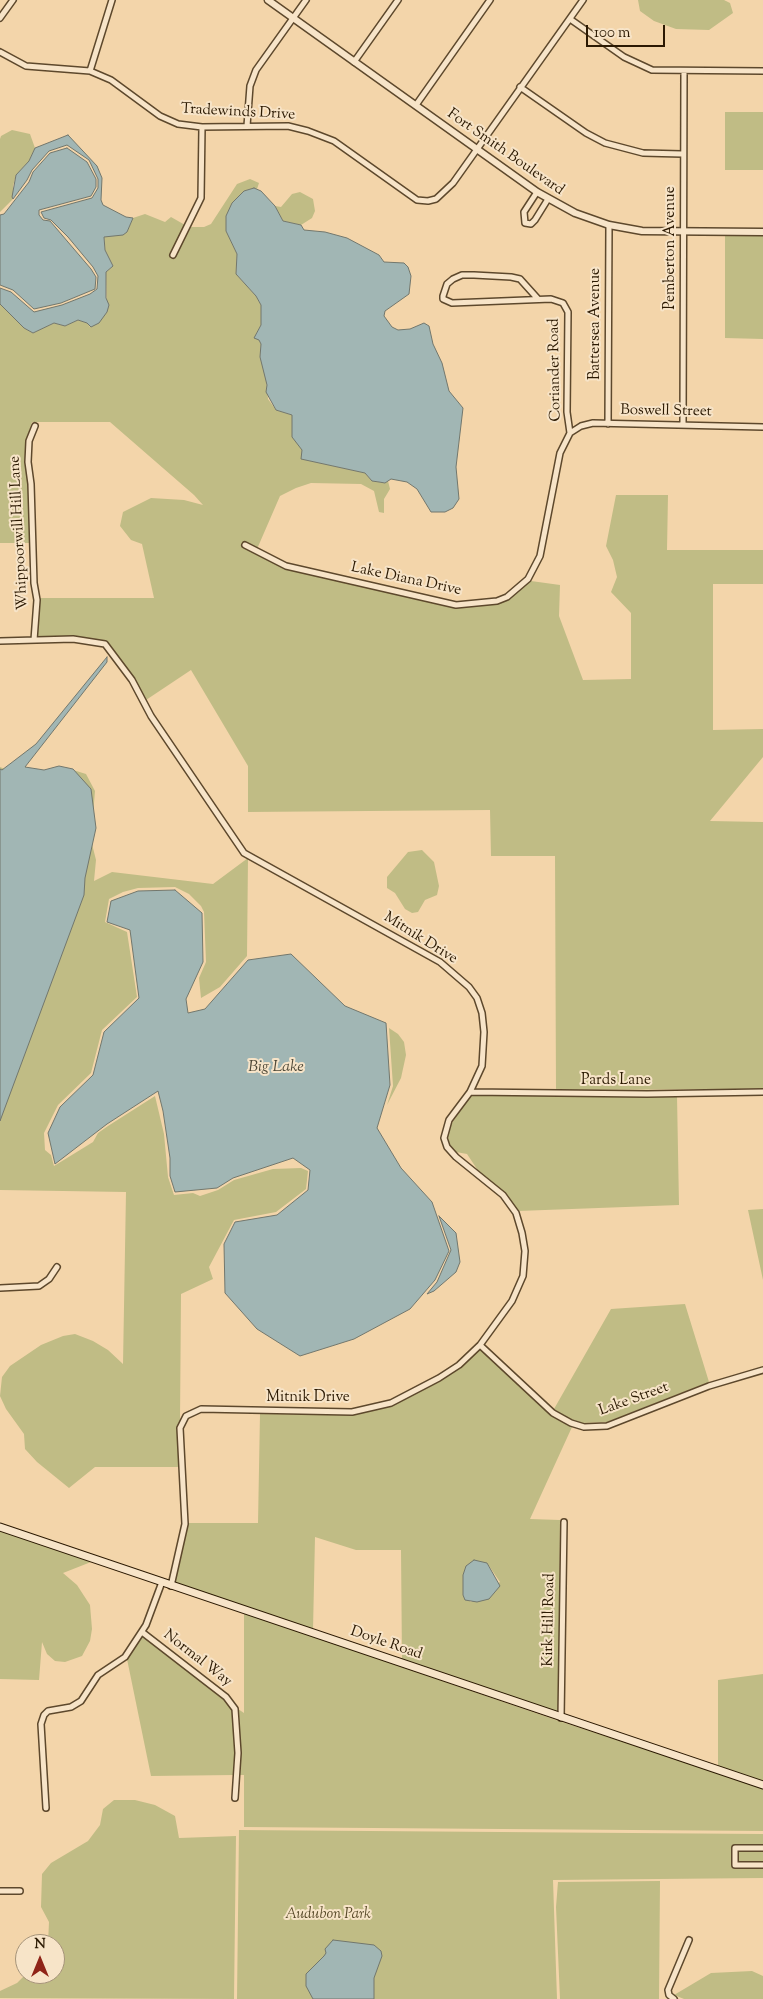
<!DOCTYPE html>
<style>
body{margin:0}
#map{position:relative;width:763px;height:1999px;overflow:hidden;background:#f3d5aa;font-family:"Sorts Mill Goudy",serif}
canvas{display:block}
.north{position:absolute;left:15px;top:1934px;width:50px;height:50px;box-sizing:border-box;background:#f7e4c8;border:1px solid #a59379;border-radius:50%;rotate:0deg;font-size:14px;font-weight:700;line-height:20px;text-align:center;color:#2b1902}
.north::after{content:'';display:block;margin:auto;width:18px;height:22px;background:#8f2418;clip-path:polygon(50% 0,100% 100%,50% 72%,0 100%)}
.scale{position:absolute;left:586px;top:25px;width:79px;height:22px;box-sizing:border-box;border:2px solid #2b1902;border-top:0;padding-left:6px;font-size:15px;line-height:18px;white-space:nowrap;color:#2b1902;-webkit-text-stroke:4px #f7e4c8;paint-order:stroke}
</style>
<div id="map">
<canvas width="763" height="1999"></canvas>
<div class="north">N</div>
<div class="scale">100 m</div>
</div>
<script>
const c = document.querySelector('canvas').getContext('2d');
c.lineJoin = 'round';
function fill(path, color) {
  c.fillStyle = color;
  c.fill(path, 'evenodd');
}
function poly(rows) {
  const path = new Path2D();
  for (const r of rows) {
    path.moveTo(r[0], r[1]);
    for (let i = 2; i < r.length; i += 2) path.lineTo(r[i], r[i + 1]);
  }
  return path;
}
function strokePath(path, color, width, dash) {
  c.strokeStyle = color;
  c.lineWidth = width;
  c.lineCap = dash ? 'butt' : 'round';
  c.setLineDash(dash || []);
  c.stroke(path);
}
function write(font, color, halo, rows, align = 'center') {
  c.font = font + ' "Sorts Mill Goudy",serif';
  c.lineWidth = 4;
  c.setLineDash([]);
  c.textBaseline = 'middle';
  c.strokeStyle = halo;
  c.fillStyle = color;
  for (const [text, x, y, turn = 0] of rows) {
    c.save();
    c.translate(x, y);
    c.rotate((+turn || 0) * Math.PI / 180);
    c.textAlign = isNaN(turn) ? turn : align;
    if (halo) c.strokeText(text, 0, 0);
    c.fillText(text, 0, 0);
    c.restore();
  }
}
fill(poly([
 [638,0,724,0,730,3,733,13,709,30,676,29,654,21,640,11],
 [763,112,763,170,725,170,725,112],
 [12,130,30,134,35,148,29,161,16,175,13,186,13,199,0,212,0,139,1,136],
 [250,179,259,183,257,189,254,188,244,191,232,203,226,231,237,254,236,274,256,296,261,305,261,325,256,334,261,344,260,357,266,376,268,399,276,410,292,415,293,433,302,450,302,459,365,473,372,481,385,483,388,481,390,489,384,499,384,513,379,512,374,491,361,484,311,483,296,488,280,496,257,549,244,541,242,546,286,569,455,608,497,604,508,600,531,581,560,585,559,616,583,680,631,679,631,613,611,592,617,577,613,560,606,546,616,495,668,495,667,550,763,550,763,584,713,584,713,730,763,729,763,757,710,821,763,822,763,1089,556,1090,555,856,491,856,490,810,248,812,248,766,191,670,146,700,134,678,107,642,81,637,37,637,40,598,154,598,142,544,131,540,120,526,123,512,151,498,184,500,203,505,194,495,110,422,32,422,26,441,25,462,28,484,30,543,0,543,0,304,24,328,33,333,54,323,65,326,78,320,87,323,90,327,107,312,106,272,113,266,105,250,104,237,127,232,133,218,145,214,165,222,171,217,185,225,170,256,174,259,191,227,204,227,211,224,237,184],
 [300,192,313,199,315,211,312,218,301,225,283,221,275,206,281,207,292,194],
 [725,235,763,235,763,339,725,338],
 [36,744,20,771,70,769,86,774,95,791,91,840,96,860,94,881,112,872,213,884,248,858,247,956,220,987,201,998,199,978,206,962,204,912,201,906,189,894,175,887,138,888,123,892,109,899,105,922,127,932,137,997,102,1030,91,1073,58,1105,44,1133,45,1150,51,1155,54,1166,93,1142,98,1133,108,1126,155,1096,164,1134,168,1177,174,1195,193,1193,200,1196,218,1190,234,1180,273,1169,301,1168,308,1171,306,1189,276,1212,234,1220,209,1267,213,1279,181,1294,180,1421,177,1428,179,1467,95,1467,69,1488,37,1462,25,1449,24,1434,6,1409,0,1396,2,1377,10,1366,41,1345,63,1336,75,1334,93,1341,108,1350,123,1364,126,1192,0,1190,0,767,5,769],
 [422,850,434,862,439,886,437,895,425,900,418,912,412,913,405,909,395,893,387,888,387,877,408,852],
 [389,1028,398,1034,404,1042,406,1055,401,1078,387,1105,393,1086],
 [470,1096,677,1096,679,1205,518,1211,504,1193,479,1172,467,1154,456,1152,450,1145,447,1134,452,1123],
 [763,1209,763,1280,748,1210],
 [685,1304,709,1382,607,1422,582,1423,562,1416,554,1409,611,1309],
 [480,1349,552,1415,572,1427,530,1519,560,1520,559,1714,402,1661,401,1550,356,1550,315,1537,313,1630,175,1583,188,1523,258,1523,260,1414,352,1415,392,1406,441,1381,461,1367],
 [487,1563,500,1582,471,1602,463,1595,463,1575],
 [0,1531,91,1562,63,1573,77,1585,90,1605,92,1629,90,1641,82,1656,65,1662,55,1661,47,1654,42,1642,39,1680,0,1679],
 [244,1613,559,1721,763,1788,763,1831,244,1827,244,1775,239,1775,240,1731,238,1709,244,1713],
 [143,1636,224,1700,233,1711,235,1731,234,1775,151,1776,127,1659],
 [763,1674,763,1782,718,1767,718,1680],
 [114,1800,135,1800,155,1805,175,1816,179,1838,236,1836,234,1999,0,1998,0,1991,17,1983,26,1974,55,1974,55,1944,48,1944,49,1922,41,1907,42,1874,51,1863,88,1841,100,1825,103,1809],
 [239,1830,763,1834,763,1878,553,1880,557,1999,237,1999],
 [660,1881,659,1999,560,1999,556,1907,558,1882],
 [752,1971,763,1976,763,1999,684,1999,674,1995,711,1973]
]), '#c0bc85');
const water = poly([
 [68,135,97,166,102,178,101,200,103,205,126,217,133,218,127,232,123,235,104,237,105,250,113,266,106,272,106,298,109,305,107,312,99,323,91,327,87,323,78,320,65,326,54,323,33,333,24,328,0,304,0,288,11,292,34,312,62,305,90,294,97,289,98,276,93,267,68,237,51,220,44,218,41,212,92,198,98,188,98,179,89,160,67,145,49,151,32,170,27,180,13,199,12,197,16,175,29,161,35,148,68,135],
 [67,148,87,162,96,179,96,187,91,196,39,210,39,215,43,220,50,221,91,269,96,277,95,289,61,303,34,309,13,290,0,285,0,215,4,214,29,182,33,172,50,153,67,148],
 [254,188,261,191,275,206,283,221,301,225,304,230,325,232,347,238,379,255,384,262,404,263,408,267,411,276,409,294,385,311,384,316,392,327,398,330,410,329,424,323,429,326,433,344,442,363,449,391,463,408,456,467,459,499,453,508,445,512,431,512,417,489,407,482,391,479,385,483,379,482,372,481,365,473,301,459,302,450,292,437,292,415,276,410,266,392,267,385,260,357,261,344,259,340,254,338,261,325,261,305,256,296,236,274,237,254,226,231,226,216,232,203,244,191,254,188],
 [107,657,107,662,25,767,44,770,59,766,73,769,91,789,96,828,85,878,84,895,0,1121,0,769,2,770,36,744,107,657],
 [175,890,202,913,203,962,186,999,188,1013,205,1009,248,960,291,954,345,1006,386,1023,390,1085,377,1128,401,1168,432,1202,449,1251,435,1280,410,1309,354,1339,300,1356,257,1329,225,1293,224,1244,235,1222,277,1215,308,1190,310,1170,293,1158,233,1178,217,1188,175,1192,170,1176,170,1158,163,1111,158,1091,107,1124,55,1164,48,1133,60,1107,93,1075,104,1032,139,998,130,930,107,922,111,901,138,891,175,890],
 [439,1216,456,1233,460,1262,456,1272,434,1291,427,1294,437,1282,451,1250,439,1216],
 [474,1560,487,1563,500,1586,489,1599,477,1602,465,1600,463,1595,463,1575,466,1566,474,1560],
 [333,1940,374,1945,381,1951,382,1956,374,1978,374,1999,313,1999,306,1986,306,1974,324,1956,326,1953,325,1949,333,1940]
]);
fill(water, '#a1b6b4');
strokePath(water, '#72776d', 1);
const minor = poly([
 [0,18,13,0],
 [570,19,624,57,652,70,763,71],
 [0,52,26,66,90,71,111,80,160,116,178,124,202,127,288,126,308,131,334,141,417,200,428,201,436,199,453,183,583,0],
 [354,62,398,0],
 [90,71,112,0],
 [520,87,586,133,605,143,643,153,682,154],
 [416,105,490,0],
 [247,126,250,86,256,70,306,0],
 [537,192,524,212,525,223,531,224,535,220,548,199],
 [173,255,201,198,202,127],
 [538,299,520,279,511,277,474,275,462,275,453,279,447,284,443,296,443,299,452,303,551,299,563,303,568,312,567,412,570,433],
 [608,424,609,225],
 [683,425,684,72],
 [245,545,286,566,456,605,497,601,507,597,528,579,540,556,560,453,570,433,581,426,593,423,763,427],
 [34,640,37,600,34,583,31,484,28,462,29,441,35,426],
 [0,641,73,639,105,644,132,680,151,716,244,853,440,962,469,987,477,998,482,1013,484,1032,482,1066,470,1092,449,1120,444,1138,447,1147,456,1157,503,1195,516,1213,522,1233,525,1251,523,1276,512,1301,480,1345,459,1365,439,1378,391,1403,352,1412,201,1409,186,1416,180,1428,185,1524,171,1586],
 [470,1092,647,1094,763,1092],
 [0,1288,39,1286,49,1279,57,1267],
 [480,1345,553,1413,571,1423,584,1427,607,1426,709,1386,763,1370],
 [142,1632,226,1697,235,1709,238,1753,235,1798],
 [561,1718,564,1522],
 [46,1808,41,1724,44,1715,48,1711,71,1707,81,1701,98,1675,125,1657,146,1625,162,1582],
 [763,1848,735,1848,735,1865,763,1865],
 [0,1891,20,1891],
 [674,1999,669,1995,668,1990,689,1940]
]);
const tertiary = poly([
 [268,0,537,192,575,213,609,225,642,231,763,232]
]);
const secondary = poly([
 [0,1527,763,1785]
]);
strokePath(minor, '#5d482c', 8);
strokePath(tertiary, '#5d482c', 9);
strokePath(secondary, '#2b1902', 9);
strokePath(minor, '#f7e4c8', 5);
strokePath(tertiary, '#f7e4c8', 6);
strokePath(secondary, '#f7e4c8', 7);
write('15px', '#2b1902', '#f7e4c8', [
 ["Tradewinds Drive",238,113,3],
 ["Fort Smith Boulevard",505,153,35],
 ["Pemberton Avenue",671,248,-90],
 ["Battersea Avenue",596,324,-90],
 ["Coriander Road",556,370,-91],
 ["Boswell Street",666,412,1],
 ["Whippoorwill Hill Lane",20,533,-93],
 ["Lake Diana Drive",406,580,12],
 ["Mitnik Drive",420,939,32],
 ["Pards Lane",616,1081],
 ["Mitnik Drive",308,1398],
 ["Lake Street",634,1400,-20],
 ["Kirk Hill Road",550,1620,-89],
 ["Doyle Road",386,1644,19],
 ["Normal Way",197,1659,38]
]);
write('italic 15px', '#584a29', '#f7e4c8', [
 ["Audubon Park",328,1915]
]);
write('italic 16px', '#4e4837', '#f7e4c8', [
 ["Big Lake",276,1068]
]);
</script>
